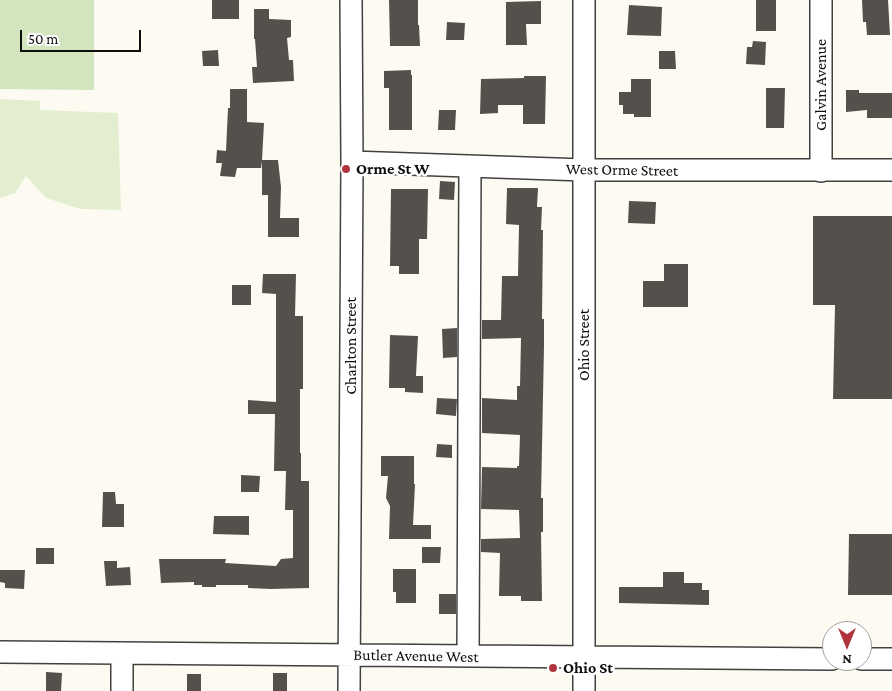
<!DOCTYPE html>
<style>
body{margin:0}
#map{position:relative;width:892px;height:691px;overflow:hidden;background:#fdfbf1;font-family:"Crimson Pro",serif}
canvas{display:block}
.north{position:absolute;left:822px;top:621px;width:50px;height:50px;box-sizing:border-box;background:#fff;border:1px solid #9f9f9f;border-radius:50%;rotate:180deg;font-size:14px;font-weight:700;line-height:20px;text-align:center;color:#0e0e0e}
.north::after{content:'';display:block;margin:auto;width:18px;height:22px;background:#b0343d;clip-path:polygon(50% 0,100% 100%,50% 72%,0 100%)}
.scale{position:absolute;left:20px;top:30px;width:121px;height:22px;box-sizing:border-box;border:2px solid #0e0e0e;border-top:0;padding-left:6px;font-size:15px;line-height:18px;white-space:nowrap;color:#0e0e0e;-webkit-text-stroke:4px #fff;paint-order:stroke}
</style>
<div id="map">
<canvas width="892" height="691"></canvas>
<div class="north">N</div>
<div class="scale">50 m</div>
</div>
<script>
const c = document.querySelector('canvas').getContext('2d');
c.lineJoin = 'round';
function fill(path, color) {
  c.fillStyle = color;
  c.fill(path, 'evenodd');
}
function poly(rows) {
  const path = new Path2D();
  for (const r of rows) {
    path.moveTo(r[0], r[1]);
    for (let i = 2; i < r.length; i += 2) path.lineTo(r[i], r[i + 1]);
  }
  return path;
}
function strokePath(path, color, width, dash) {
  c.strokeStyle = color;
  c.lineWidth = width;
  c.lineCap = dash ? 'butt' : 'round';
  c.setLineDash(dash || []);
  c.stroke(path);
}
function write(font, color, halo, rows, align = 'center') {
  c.font = font + ' "Crimson Pro",serif';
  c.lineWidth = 5;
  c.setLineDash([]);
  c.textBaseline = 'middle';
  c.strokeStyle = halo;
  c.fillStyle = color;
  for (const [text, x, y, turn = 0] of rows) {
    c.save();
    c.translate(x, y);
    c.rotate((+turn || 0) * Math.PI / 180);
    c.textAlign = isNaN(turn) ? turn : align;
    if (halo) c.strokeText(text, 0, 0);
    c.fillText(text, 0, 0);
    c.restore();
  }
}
fill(poly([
 [0,0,94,0,94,90,0,89]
]), '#d3e5be');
fill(poly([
 [0,99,40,101,40,110,118,113,121,210,81,209,46,198,26,176,15,193,0,198]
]), '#e3edcf');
fill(poly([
 [212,0,239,0,239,19,212,19],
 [389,0,418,0,418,25,419,25,420,46,390,46],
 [756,0,776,0,776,31,756,31],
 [862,0,888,0,890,35,867,35,866,22,863,22],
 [541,1,541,24,526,24,527,45,506,45,506,2],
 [629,5,662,7,661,36,627,35],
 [254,9,269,9,269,19,291,20,291,37,287,38,289,60,293,60,294,81,253,83,252,67,257,67,255,39,254,39],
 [447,22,465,23,464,40,446,40],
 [753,41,766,42,765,65,746,64,747,47,752,47],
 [218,50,219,66,203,66,202,51],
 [659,51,675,51,676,69,659,69],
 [411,70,411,75,412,75,412,130,389,130,389,88,384,88,384,71],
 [524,76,546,76,545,124,523,124,523,105,498,105,498,113,480,114,481,79,524,78],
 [631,79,651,79,651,117,634,117,634,114,623,114,623,105,619,105,619,92,631,92],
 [766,88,785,88,784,128,766,128],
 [230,89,247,89,247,122,264,123,262,160,278,160,281,187,280,218,299,218,299,237,268,237,268,195,262,195,262,161,261,168,237,168,235,177,220,176,222,163,216,163,217,150,226,151,228,108,230,108],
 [846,90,859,90,859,93,892,93,892,118,867,118,867,110,846,112],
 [439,110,456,110,455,130,438,130],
 [440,181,455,182,454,200,439,199],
 [507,188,538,188,537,207,542,207,541,230,543,230,542,319,544,319,544,346,541,498,543,498,543,532,541,532,542,601,521,601,521,596,499,596,500,553,481,552,481,539,520,538,519,510,481,509,482,467,517,468,517,466,519,466,520,435,482,433,482,398,517,400,517,386,520,386,521,338,482,339,482,320,501,320,502,276,518,276,519,225,506,224],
 [391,189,428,189,427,239,419,239,419,274,399,274,399,266,390,266],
 [629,201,656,202,655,224,628,223],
 [813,216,892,216,892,399,833,399,835,305,813,305],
 [664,264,688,264,688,307,643,307,643,281,664,281],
 [263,274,296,274,295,316,303,316,303,389,300,389,300,453,301,453,301,481,309,481,309,588,271,589,248,588,248,585,216,585,216,587,202,587,202,585,194,585,194,582,161,583,159,559,226,559,225,563,276,566,281,559,293,558,293,510,285,510,286,471,274,471,275,414,248,414,248,400,276,402,276,294,262,293],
 [232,285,251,285,251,305,232,305],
 [457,328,457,357,443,358,442,329],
 [390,335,418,336,416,376,423,376,423,393,405,392,405,388,389,388],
 [437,398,457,399,456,416,436,414],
 [437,444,452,445,452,458,436,457],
 [381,456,414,456,414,484,415,484,413,525,431,525,431,539,389,539,390,506,386,498,388,476,381,476],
 [241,475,260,476,259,492,241,492],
 [103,492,115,492,116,504,124,504,124,527,102,527],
 [214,516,249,516,249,535,213,534],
 [849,534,892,534,892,595,848,595],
 [422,547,441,547,440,563,422,563],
 [36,548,54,548,54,564,36,564],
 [104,561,117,561,117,568,130,567,131,585,106,586],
 [393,569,416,569,416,603,396,603,396,592,393,592],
 [0,570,25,570,24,589,5,588,5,583,0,582],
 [663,572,684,572,684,583,702,583,702,590,709,590,709,605,619,603,619,587,663,587],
 [439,594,456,594,456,614,439,614],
 [46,672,62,673,61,691,46,691],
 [273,673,287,673,287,691,273,691],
 [187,674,201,674,201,691,187,691]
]), '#56504c');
const minor = poly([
 [821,0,821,171],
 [352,162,584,170,892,170],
 [0,652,832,659],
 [468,656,470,166],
 [862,659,892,659],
 [122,691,122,653],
 [349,691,352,162,351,0],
 [584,691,584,0]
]);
strokePath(minor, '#414141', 24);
strokePath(minor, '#fff', 21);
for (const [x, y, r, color] of [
 [346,169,5,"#b0343d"],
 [553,668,5,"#b0343d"]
]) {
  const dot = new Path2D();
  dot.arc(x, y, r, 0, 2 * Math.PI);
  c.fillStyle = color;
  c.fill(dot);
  strokePath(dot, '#fff', 2);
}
write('16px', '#0e0e0e', '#fff', [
 ["Galvin Avenue",821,85,-90],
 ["West Orme Street",622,170,1],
 ["Ohio Street",584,345,-90],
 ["Charlton Street",351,346,-90],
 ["Butler Avenue West",416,656,1]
]);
write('bold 16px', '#0e0e0e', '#fff', [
 ["Orme St W",356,169],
 ["Ohio St",563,668]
], 'left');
</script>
